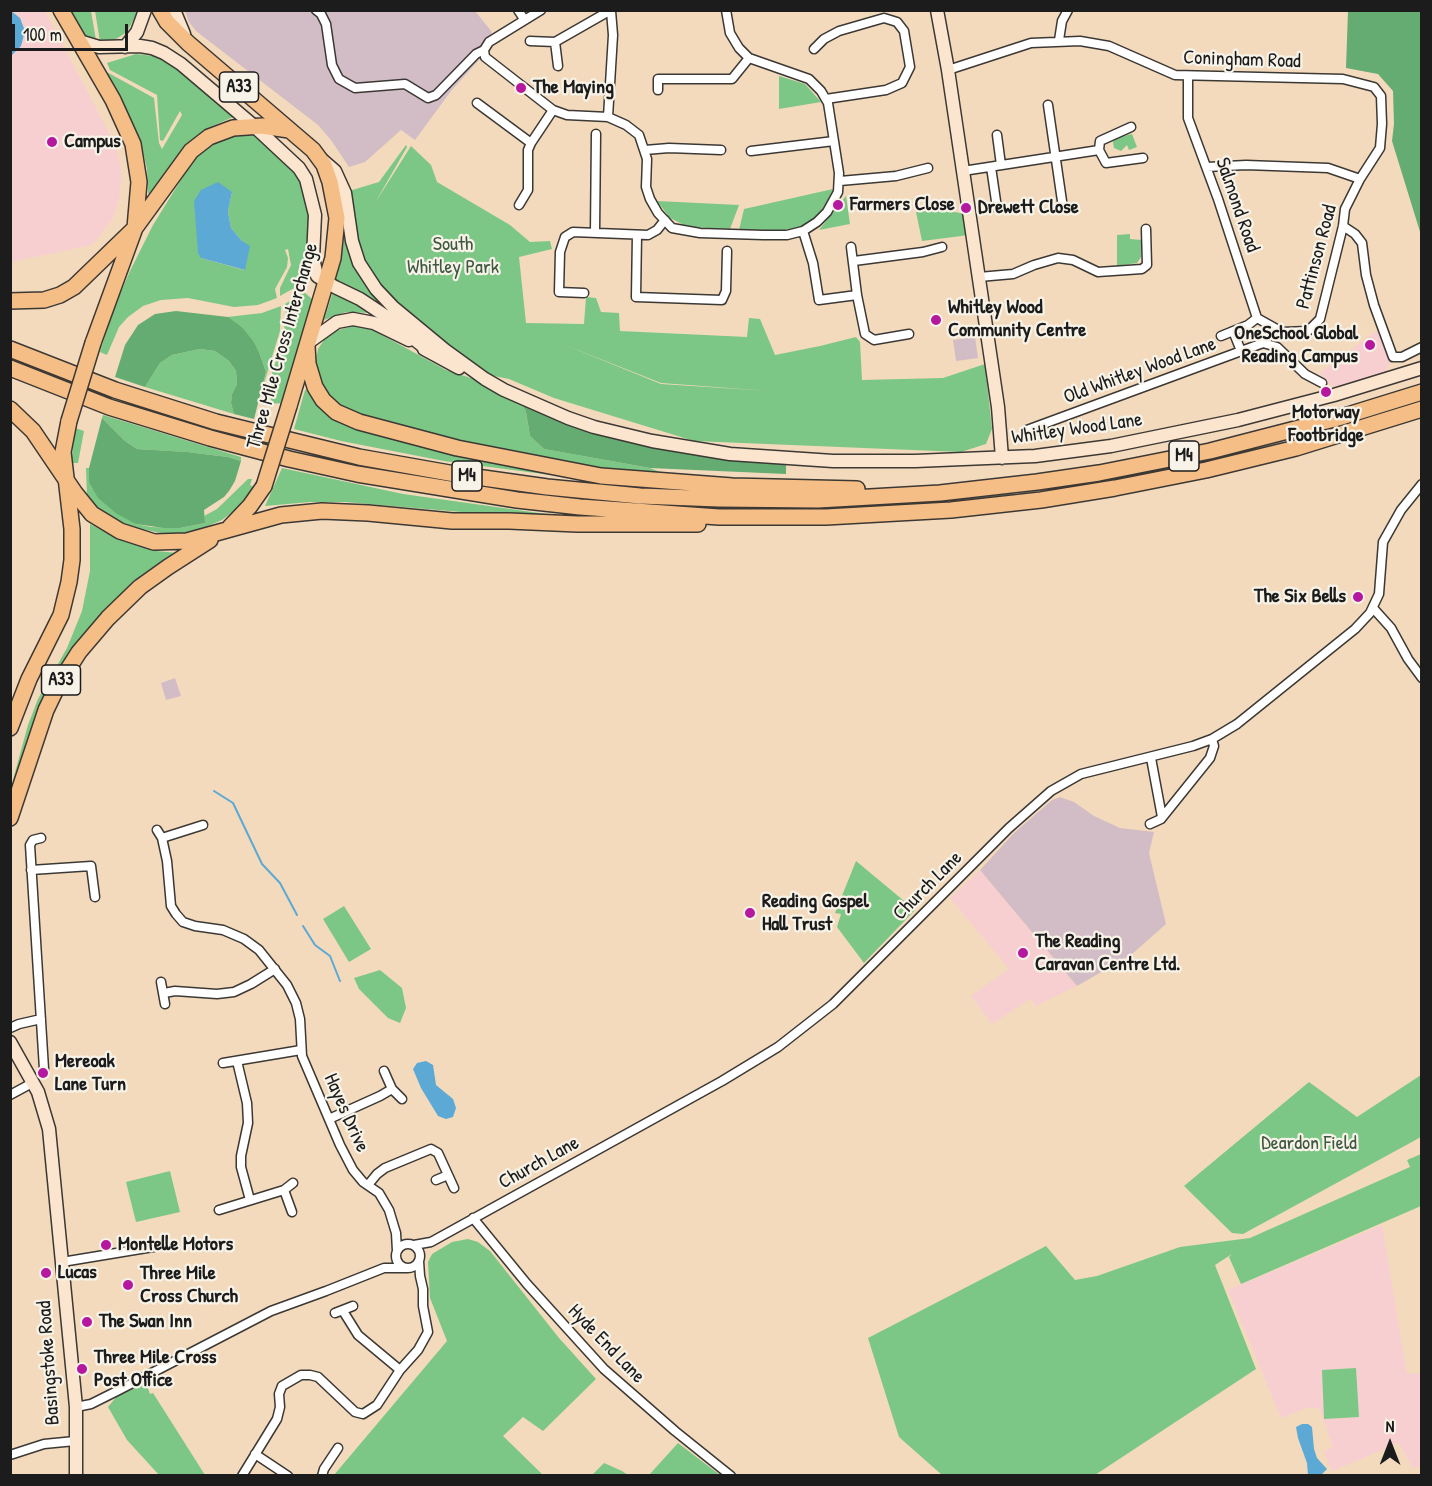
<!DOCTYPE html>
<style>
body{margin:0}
#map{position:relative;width:1432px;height:1486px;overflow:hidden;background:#f3dabc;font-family:"Patrick Hand",sans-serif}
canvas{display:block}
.frame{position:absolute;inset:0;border:12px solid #1c1c1c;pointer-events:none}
.north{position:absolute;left:1360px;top:1414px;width:60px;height:60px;-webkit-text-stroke:4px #f7f3e8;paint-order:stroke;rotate:0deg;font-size:16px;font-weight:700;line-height:24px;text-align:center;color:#1c1c1c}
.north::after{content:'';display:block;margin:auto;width:21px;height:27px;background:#1c1c1c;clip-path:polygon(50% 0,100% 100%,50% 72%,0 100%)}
.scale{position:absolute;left:12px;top:24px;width:116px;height:27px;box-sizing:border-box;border:3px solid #1c1c1c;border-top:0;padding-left:8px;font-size:18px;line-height:21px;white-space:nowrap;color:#1c1c1c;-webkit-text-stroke:4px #f7f3e8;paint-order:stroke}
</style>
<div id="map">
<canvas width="1432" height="1486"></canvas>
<div class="frame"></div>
<div class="north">N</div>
<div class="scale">100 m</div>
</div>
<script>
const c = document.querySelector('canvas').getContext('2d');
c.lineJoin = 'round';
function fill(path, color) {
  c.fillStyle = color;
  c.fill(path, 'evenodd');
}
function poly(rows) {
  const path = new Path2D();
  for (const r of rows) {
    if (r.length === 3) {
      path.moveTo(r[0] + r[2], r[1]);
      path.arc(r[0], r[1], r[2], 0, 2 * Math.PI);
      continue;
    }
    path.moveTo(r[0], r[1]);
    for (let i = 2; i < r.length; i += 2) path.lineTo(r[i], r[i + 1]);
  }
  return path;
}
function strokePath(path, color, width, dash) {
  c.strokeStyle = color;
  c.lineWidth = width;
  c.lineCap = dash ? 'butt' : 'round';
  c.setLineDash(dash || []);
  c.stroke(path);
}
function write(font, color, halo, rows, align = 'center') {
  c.font = font + ' "Patrick Hand",sans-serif';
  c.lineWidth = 4.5;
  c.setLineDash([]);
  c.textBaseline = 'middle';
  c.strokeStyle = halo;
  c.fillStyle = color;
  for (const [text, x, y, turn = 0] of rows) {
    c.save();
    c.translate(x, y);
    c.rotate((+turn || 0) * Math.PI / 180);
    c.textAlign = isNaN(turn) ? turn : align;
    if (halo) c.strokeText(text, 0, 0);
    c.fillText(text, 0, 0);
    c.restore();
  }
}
fill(poly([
 [11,11,45,11,116,146,122,176,119,200,112,220,92,245,11,262],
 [1378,330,1390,361,1384,377,1338,391,1319,373],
 [980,870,1077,986,1036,1006,1030,999,992,1024,971,996,1009,969,950,898],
 [1382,1225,1407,1374,1421,1373,1421,1465,1413,1469,1399,1443,1332,1471,1324,1452,1333,1447,1319,1408,1306,1408,1281,1418,1228,1290]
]), '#f7cfd1');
fill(poly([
 [185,11,475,11,492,32,479,60,451,91,415,140,401,130,365,162,349,167,331,140,318,125,196,31,189,22],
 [975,337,978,358,956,361,953,340],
 [175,678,181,696,166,700,161,683],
 [1060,797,1074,802,1094,816,1120,828,1154,832,1149,853,1166,924,1131,955,1077,986,980,870,1014,833,1052,800]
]), '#d2bdc6');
fill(poly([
 [69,11,91,11,96,40,85,37],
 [95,11,138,11,127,32,116,39,105,42,100,42],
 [136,54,154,56,169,63,233,117,206,129,186,144,150,194,148,193,147,169,140,138,105,71,154,98,159,143,162,149,182,115,180,111,163,141,160,140,157,95,110,70,107,63],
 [779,76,805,84,821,102,779,109],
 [252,134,289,167,301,182,307,203,309,222,306,277,296,287,280,296,280,288,291,265,288,249,285,250,288,258,287,267,275,289,277,298,258,305,234,307,188,298,161,300,143,306,128,317,119,327,107,355,100,352,113,310,130,271,153,225,192,162,208,147,221,140,237,135],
 [232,192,228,211,231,228,242,241,244,270,201,258],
 [1132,134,1137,147,1129,150,1127,145,1121,151,1114,148,1113,142,1115,138],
 [406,145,407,147,375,203,411,146,431,165,437,182,510,225,530,242,550,241,552,249,519,257,526,323,584,324,586,297,596,298,601,312,619,313,620,331,747,337,749,318,760,319,775,355,820,346,856,337,860,342,862,380,943,378,985,364,992,429,986,444,961,452,694,441,554,398,509,379,489,375,463,360,393,302,359,259,349,191,379,182],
 [565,345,661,383,769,391,661,384],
 [833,189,824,211,802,227,778,231,739,230,744,209],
 [846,196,850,224,819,230],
 [657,201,739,205,730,229,688,227,670,218],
 [937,209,966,214,969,235,922,241,916,212],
 [1130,234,1130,239,1142,240,1141,257,1137,263,1117,266,1117,235],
 [344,239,362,279,405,322,335,281,341,261],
 [304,292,312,299,281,403,272,404,268,387,283,338,286,315,285,304],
 [333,292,349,299,370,313,346,312,324,320],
 [281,306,280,331,261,393,266,372,259,352,242,327,227,317,262,313],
 [354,326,371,329,446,370,477,380,522,404,526,412,530,436,544,449,650,468,671,476,596,469,508,453,352,415,326,396,316,368,316,359,318,349,326,337,338,330],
 [200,349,215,351,229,361,236,371,237,384,232,394,231,403,234,414,145,387,160,363,172,355],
 [307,389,320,407,589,480,444,461,341,441,294,429,305,390],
 [103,415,241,457,241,461,228,457,187,452,137,449,125,441,102,418],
 [75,428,84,431,78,463,73,463,72,457],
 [86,468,89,468,89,482,136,524,151,527,180,528,205,523,204,516,217,509,248,479,252,479,250,485,254,487,240,506,222,520,194,532,166,534,136,528,108,516,99,509,87,496],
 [282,468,403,494,575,518,473,513,345,502,310,502,265,506],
 [90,524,114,537,129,543,157,551,177,553,90,629,11,796,11,787,28,725,38,699,67,648,82,611,90,571],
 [856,861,915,910,864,963,837,927,841,914,835,913],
 [344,906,371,949,349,962,323,919],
 [380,970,402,988,406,1008,400,1023,388,1018,359,989,354,978],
 [1421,1075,1421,1137,1243,1234,1232,1233,1184,1186,1309,1082,1357,1117],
 [1421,1154,1421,1206,1241,1284,1229,1257,1232,1254,1215,1265,1256,1369,1095,1475,942,1475,899,1437,868,1338,1046,1246,1075,1280,1097,1276,1180,1247,1250,1238,1410,1167,1407,1160],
 [170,1171,180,1212,136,1222,126,1182],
 [468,1239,478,1242,490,1251,559,1338,596,1379,543,1431,523,1417,503,1436,543,1475,334,1475,447,1341,430,1298,428,1262,432,1254,452,1242],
 [1356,1368,1359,1417,1324,1419,1322,1370],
 [146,1383,150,1394,153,1393,205,1475,159,1475,127,1440,108,1407,117,1396],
 [678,1443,720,1475,649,1475],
 [604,1463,622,1471,628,1475,592,1475]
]), '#7cc785');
fill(poly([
 [1348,11,1421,11,1421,235,1392,141,1394,124,1393,91,1378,74,1346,68],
 [176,311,228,317,242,327,253,341,259,352,266,372,254,419,234,414,231,403,232,394,237,384,236,371,229,361,215,351,200,349,172,355,160,363,145,387,115,377,125,345,138,325,155,314],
 [522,404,574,427,622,440,685,452,786,464,786,474,650,468,544,449,530,436,526,412],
 [102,418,125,441,137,449,187,452,228,457,241,461,235,481,229,491,224,497,204,510,205,523,180,528,164,528,136,524,117,514,98,498,89,482,89,468]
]), '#65ac72');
fill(poly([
 [11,11,20,18,25,31,21,46,11,56],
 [218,182,232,192,228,211,231,228,242,241,250,246,245,270,201,258,198,253,194,201,201,190],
 [426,1061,433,1065,436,1085,453,1099,456,1108,453,1117,446,1119,438,1116,421,1088,413,1069,417,1063],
 [1302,1424,1308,1424,1312,1427,1314,1449,1317,1458,1327,1469,1321,1475,1308,1475,1307,1463,1298,1438,1296,1427]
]), '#5ba9d4');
strokePath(poly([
 [214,791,233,803,262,864,280,883,297,915],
 [303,926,315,945,330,956,340,981]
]), '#5ba9d4', 2);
const street = poly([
 [316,10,321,14,326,24,332,65,339,79,355,88,405,84,428,98,436,95,476,54,484,50,489,42,541,10],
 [518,10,524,19],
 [1059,40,1062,21,1068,10],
 [530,41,555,42,611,10],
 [555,42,558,66],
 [814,49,824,39,839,31,884,18,897,22,904,31,910,67,902,83,886,90,826,99],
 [484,50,485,57,553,110,567,115,608,117,626,125,639,135,647,159,646,187,650,199,658,213,672,228,700,233,763,235,787,235,803,231,817,222,827,212,838,192,839,173,828,103,821,91,809,79,749,58,739,48,730,33,726,10],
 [948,70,1031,43,1080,41,1109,46,1175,75,1343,79,1374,87,1381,96,1382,124,1380,148,1360,179,1345,209,1343,226,1320,319,1308,331,1282,332,1257,318],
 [1188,76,1188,118,1218,199,1257,318],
 [658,90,658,79,732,79,749,58],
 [477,103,531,143,528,150,528,190,519,205],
 [1048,105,1063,208],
 [608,117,613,35,611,11],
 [997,135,1001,165],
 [531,143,553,110],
 [645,150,669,148,721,150],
 [1099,150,1100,141,1131,127],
 [751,151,834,141],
 [991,167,997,208],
 [1207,167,1246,165,1328,168,1360,179],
 [963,171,1099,150,1106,163,1143,158],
 [840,181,896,176,928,168],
 [1343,226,1355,234,1362,243,1366,275,1374,305,1393,357,1402,357,1422,347],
 [803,231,813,263,819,300,857,295,851,247],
 [595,233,596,134],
 [637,235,636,297,722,300,726,291,727,251],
 [854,261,923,252,942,247],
 [979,277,1013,274,1034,265,1058,258,1073,260,1098,272,1142,269,1147,265,1146,229],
 [584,293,559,292,560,252,565,237,573,232,648,235,657,230,665,220],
 [857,295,865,334,874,340,909,334],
 [1233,331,1241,351],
 [1221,336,1248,325,1257,318],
 [1027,430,1263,343,1277,347,1305,374,1322,383],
 [1373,608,1391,628,1408,659,1422,678],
 [1151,758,1162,817],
 [1150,824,1161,819,1210,758,1214,746,1212,739],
 [157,830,162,838,167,861,171,906,176,914,183,922,195,926,223,930,244,939,259,950,287,985,296,1003,300,1019,302,1056,340,1145,353,1170,363,1182,379,1193,389,1210,396,1233,397,1251],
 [41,838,33,840,30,845,44,1069],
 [162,838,203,825],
 [31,870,91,866,95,897],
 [161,982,165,1004],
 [164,993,175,991,217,994,234,992,251,984,275,969],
 [10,1028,19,1024,41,1019],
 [237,1061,247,1103,248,1123,241,1156,241,1167,250,1200],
 [223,1063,301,1050],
 [384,1071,392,1089,402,1099],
 [10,1095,34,1082],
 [329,1119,380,1096,392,1089],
 [436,1180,448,1175],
 [368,1185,377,1174,385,1168,431,1149,438,1153,454,1188],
 [219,1210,284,1190],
 [292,1212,284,1190,293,1183],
 [473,1218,527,1284,604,1369,675,1431,731,1476],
 [408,1256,12],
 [414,1245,431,1242,722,1081,778,1047,833,1004,1009,828,1051,791,1081,774,1193,746,1212,739,1237,724,1355,629,1370,613,1379,594,1383,542,1401,510,1422,484],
 [62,1262,165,1245],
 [343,1311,358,1335,400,1370],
 [335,1313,353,1306],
 [76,1407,91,1404,119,1390,271,1311,326,1291,384,1268,405,1268],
 [255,1454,288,1476],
 [10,1455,44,1444,75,1441],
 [242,1476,277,1419,280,1407,279,1394,282,1386,301,1375,310,1375,318,1377,355,1412,363,1414,377,1405,400,1370,418,1350,428,1332,423,1306,423,1289,420,1276,419,1261],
 [322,1476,324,1469,338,1448]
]);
const secondary = poly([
 [174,10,184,34],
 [937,10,948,70,998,407,1002,458],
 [79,41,99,47,140,46,152,48,164,53,181,64,254,126,299,168,306,179,315,215,313,258,317,276,335,287,360,299,384,315,429,351],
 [125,47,137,32,145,10],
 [320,158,335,171,345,193,352,241,359,263,376,289,393,307,445,350,485,379,504,390,568,418,594,427,652,441,730,454,833,461,915,461,1035,456,1111,446,1238,420,1334,395,1422,368],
 [309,342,337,322,353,319,374,323,409,340],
 [424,349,459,368],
 [10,1042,38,1092,49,1129,76,1407,76,1476]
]);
const highway = poly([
 [61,10,113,100,133,144,139,182,135,228],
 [160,10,167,22,188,43,313,150,324,165,330,182,337,218,333,258,289,406],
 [10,301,44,300,60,295,74,287,133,230],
 [93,343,135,228,191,151,209,137,233,128,262,126,289,130],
 [307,346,308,364,315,387,323,400,336,412,359,422,457,448,601,476,732,486,857,489],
 [10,349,115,390,216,422,359,457,455,474,547,487,640,496,719,499,818,500,940,493,1037,482,1099,473,1210,451,1338,418,1422,392],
 [10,368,109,407,210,438,289,459,357,474,517,500,580,507,719,517,826,517,951,510,1041,500,1115,488,1206,470,1296,448,1422,409],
 [10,409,33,431,75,493,92,514,120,531,154,542,187,541,281,515,322,511,368,513,452,521,509,521,577,524,698,524],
 [230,527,250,506,264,486],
 [10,728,29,679,61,615,69,582,72,560,72,529,63,452,69,421],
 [10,818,46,710,58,685,79,652,108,618,140,587,168,567,210,540]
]);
strokePath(street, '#3c3834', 11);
strokePath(secondary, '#3c3834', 15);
strokePath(highway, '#3c3834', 18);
strokePath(street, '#fff', 8);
strokePath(secondary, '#fbe5cf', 12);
strokePath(highway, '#f6be87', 15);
const highwayBridge = poly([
 [69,421,93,343],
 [264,486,289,406]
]);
strokePath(highwayBridge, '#3c3834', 18, []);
strokePath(highwayBridge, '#f6be87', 15);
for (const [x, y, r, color] of [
 [521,88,6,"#b5179e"],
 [52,142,6,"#b5179e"],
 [838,205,6,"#b5179e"],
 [966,208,6,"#b5179e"],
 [936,320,6,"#b5179e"],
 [1370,345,6,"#b5179e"],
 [1326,392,6,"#b5179e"],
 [1358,597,6,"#b5179e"],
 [750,913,6,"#b5179e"],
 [1023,953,6,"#b5179e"],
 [43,1073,6,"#b5179e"],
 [106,1245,6,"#b5179e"],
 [46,1273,6,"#b5179e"],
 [128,1285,6,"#b5179e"],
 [87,1322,6,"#b5179e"],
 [82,1369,6,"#b5179e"]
]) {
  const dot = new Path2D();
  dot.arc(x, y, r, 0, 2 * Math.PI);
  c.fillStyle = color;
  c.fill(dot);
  strokePath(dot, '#f7f3e8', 2);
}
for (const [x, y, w] of [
 [239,87,39],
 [1184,456,30],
 [467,476,30],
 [61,680,39]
]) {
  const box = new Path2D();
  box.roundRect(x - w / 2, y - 15, w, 30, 4.5);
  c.fillStyle = '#f7f3e8';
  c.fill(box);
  strokePath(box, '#1c1c1c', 1.5);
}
write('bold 18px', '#1c1c1c', null, [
 ["A33",239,87],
 ["M4",1184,456],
 ["M4",467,476],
 ["A33",61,680]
]);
write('20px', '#1c1c1c', '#f7f3e8', [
 ["Coningham Road",1242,60,2],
 ["Salmond Road",1237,205,71],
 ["Pattinson Road",1317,257,-75],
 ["Three Mile Cross Interchange",283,346,-74],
 ["Old Whitley Wood Lane",1140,371,-20],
 ["Whitley Wood Lane",1077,429,-8],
 ["Church Lane",928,886,-45],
 ["Hayes Drive",346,1113,66],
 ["Church Lane",539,1163,-29],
 ["Hyde End Lane",606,1344,46],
 ["Basingstoke Road",49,1363,-94]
]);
write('bold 20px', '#1c1c1c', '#f7f3e8', [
 ["The Maying",533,88],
 ["Campus",64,142],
 ["Farmers Close",850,205],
 ["Drewett Close",978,208],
 ["Whitley Wood",948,308],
 ["Community Centre",948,331],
 ["OneSchool Global",1358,334,"right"],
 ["Reading Campus",1358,357,"right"],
 ["Motorway",1326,413,"center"],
 ["Footbridge",1326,436,"center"],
 ["The Six Bells",1346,597,"right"],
 ["Reading Gospel",762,902],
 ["Hall Trust",762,925],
 ["The Reading",1035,942],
 ["Caravan Centre Ltd.",1035,965],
 ["Mereoak",55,1062],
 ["Lane Turn",55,1085],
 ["Montelle Motors",118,1245],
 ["Lucas",58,1273],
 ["Three Mile",140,1274],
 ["Cross Church",140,1297],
 ["The Swan Inn",99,1322],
 ["Three Mile Cross",94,1358],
 ["Post Office",94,1381]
], 'left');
write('20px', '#3e5841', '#f7f3e8', [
 ["South",453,245],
 ["Whitley Park",453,268],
 ["Deardon Field",1309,1144]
]);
</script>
